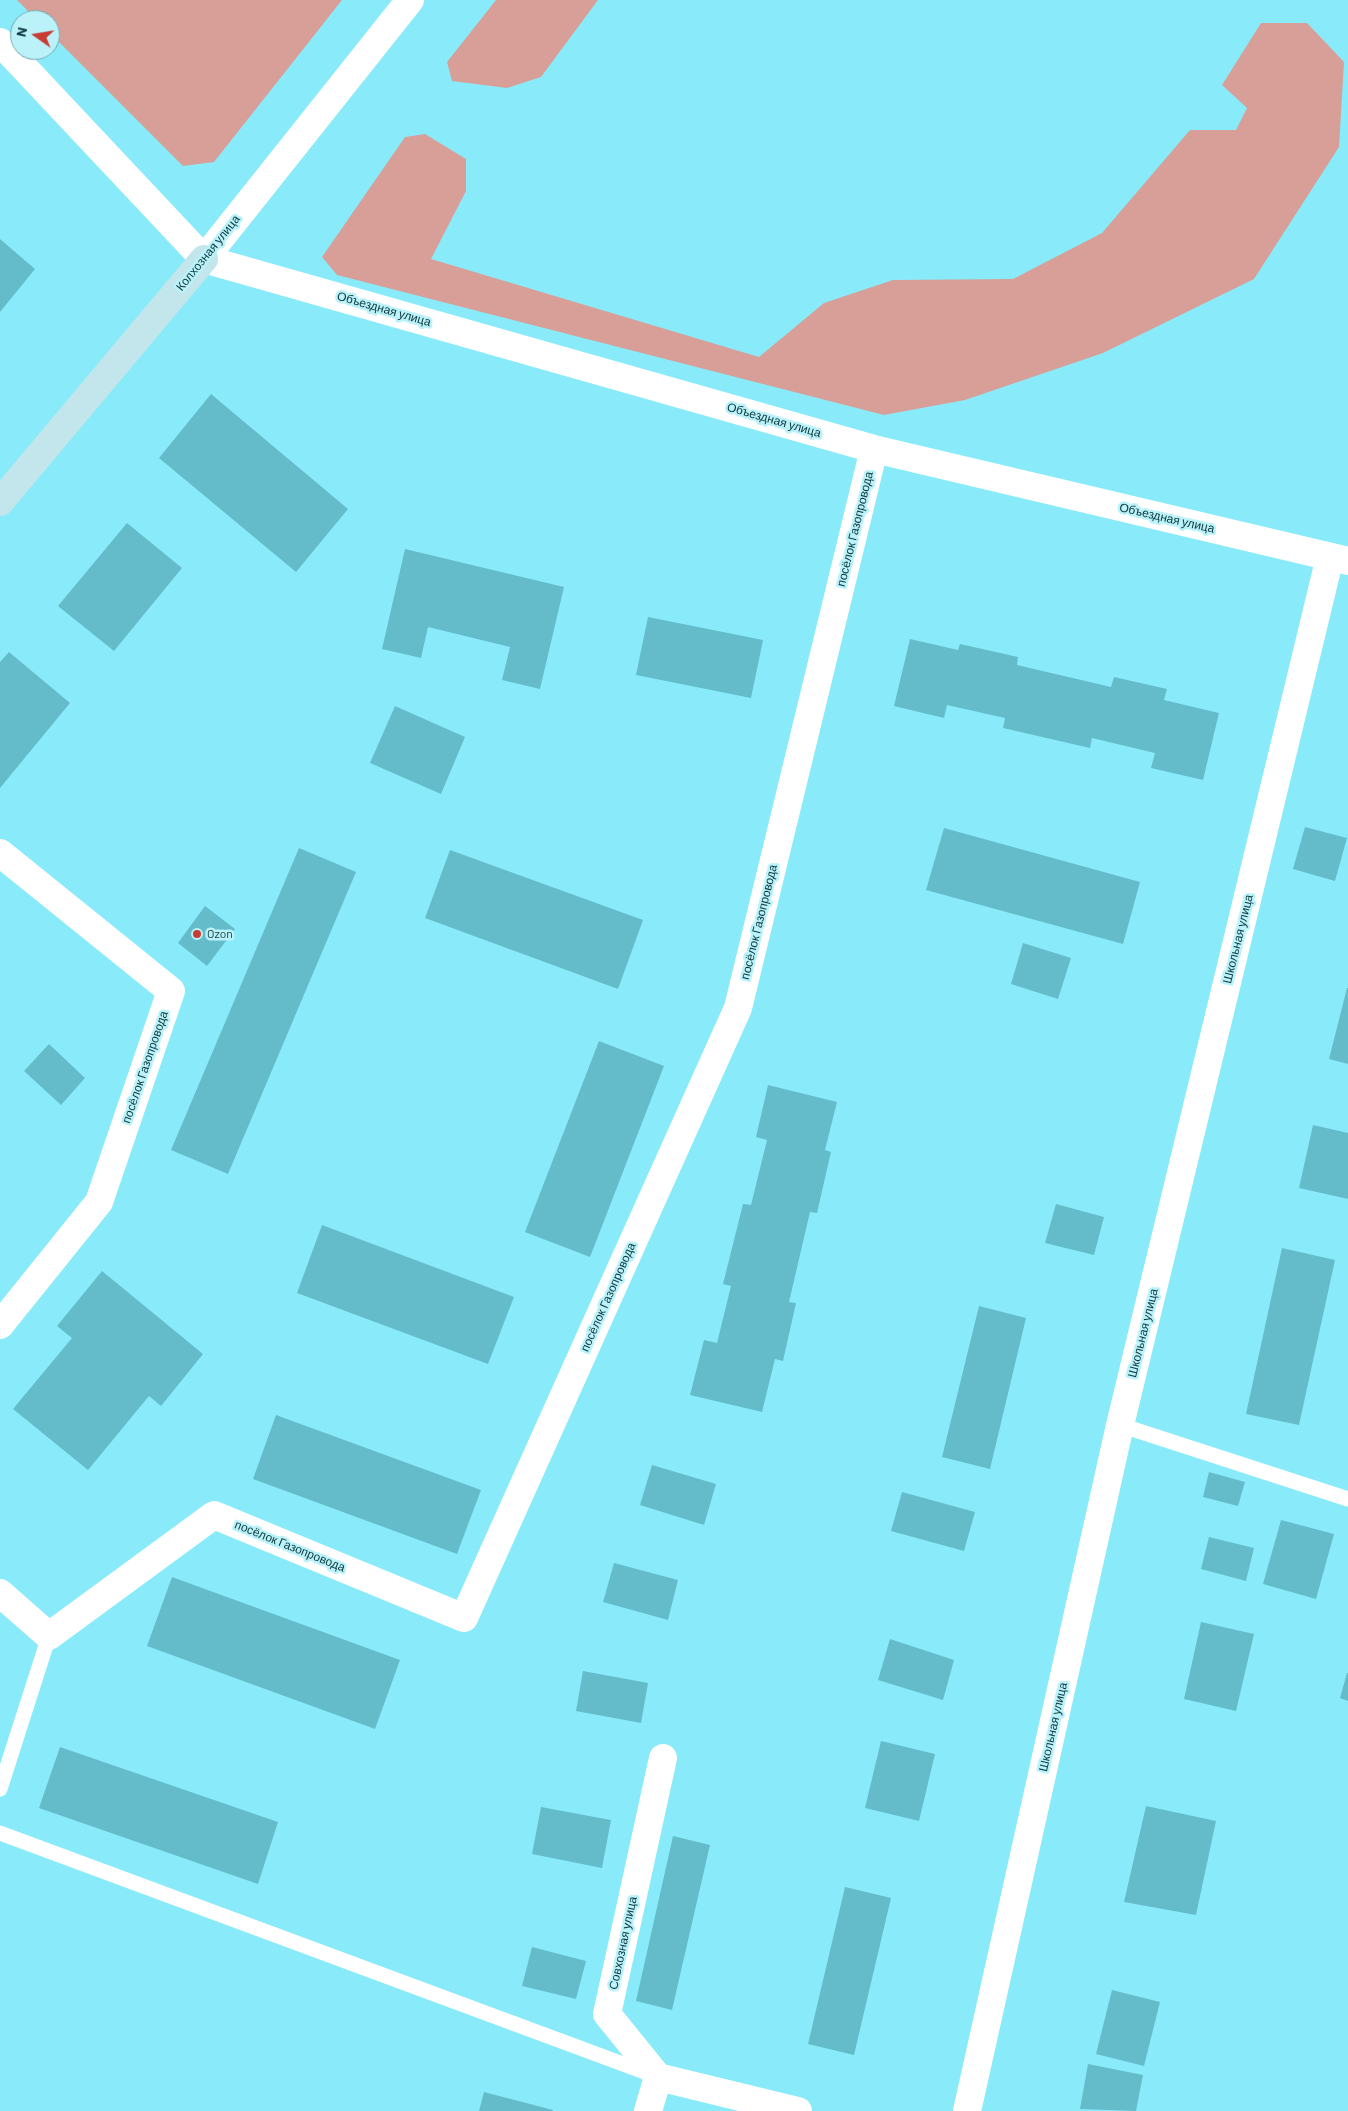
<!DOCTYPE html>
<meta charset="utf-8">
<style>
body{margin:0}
#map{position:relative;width:1348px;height:2111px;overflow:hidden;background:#89ebfa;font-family:Barlow,sans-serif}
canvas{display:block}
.north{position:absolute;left:10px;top:10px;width:50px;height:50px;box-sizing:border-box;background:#bbf2fa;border:1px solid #75a8af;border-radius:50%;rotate:283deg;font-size:14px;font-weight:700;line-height:20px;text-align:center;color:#0c393e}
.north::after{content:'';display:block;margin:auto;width:18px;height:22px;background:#c93c33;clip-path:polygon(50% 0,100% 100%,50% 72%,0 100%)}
</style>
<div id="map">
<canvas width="1348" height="2111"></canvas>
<div class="north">N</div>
</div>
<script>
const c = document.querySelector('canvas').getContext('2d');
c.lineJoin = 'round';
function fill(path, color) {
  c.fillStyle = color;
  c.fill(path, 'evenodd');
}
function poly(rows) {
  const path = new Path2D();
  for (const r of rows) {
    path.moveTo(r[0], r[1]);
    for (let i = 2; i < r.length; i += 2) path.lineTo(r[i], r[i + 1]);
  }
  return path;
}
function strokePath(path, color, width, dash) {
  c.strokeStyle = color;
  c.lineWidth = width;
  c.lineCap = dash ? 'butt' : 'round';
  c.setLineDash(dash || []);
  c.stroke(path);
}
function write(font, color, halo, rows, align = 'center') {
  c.font = font + ' Barlow,sans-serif';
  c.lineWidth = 5;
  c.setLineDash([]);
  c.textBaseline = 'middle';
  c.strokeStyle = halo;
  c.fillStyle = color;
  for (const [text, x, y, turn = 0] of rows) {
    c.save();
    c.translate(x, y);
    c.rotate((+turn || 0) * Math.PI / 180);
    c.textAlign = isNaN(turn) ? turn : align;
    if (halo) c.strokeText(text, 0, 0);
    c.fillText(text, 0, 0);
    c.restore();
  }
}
fill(poly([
 [17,0,342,0,214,162,183,166,50,33,50,20,37,20],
 [496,0,598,0,541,77,507,88,452,81,447,62],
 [1261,23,1307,23,1344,62,1339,147,1254,279,1103,353,965,400,884,415,337,275,322,257,405,137,425,134,466,159,466,191,431,259,759,357,824,303,893,280,1013,279,1102,233,1190,130,1236,130,1247,108,1222,85]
]), '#d79f97');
fill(poly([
 [0,239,35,269,0,312],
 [211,394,348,509,296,572,159,458],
 [127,523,182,568,114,651,58,606],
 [405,549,564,587,540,689,502,680,510,647,428,627,421,658,382,649],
 [648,617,763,640,751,698,636,675],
 [910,639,958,650,960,644,1018,657,1017,665,1111,687,1114,677,1167,689,1164,700,1219,713,1203,780,1151,768,1155,753,1092,738,1090,748,1003,728,1005,718,947,705,944,718,894,706],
 [9,652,70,703,0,788,0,662],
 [395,706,465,737,441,794,370,763],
 [1305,827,1347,838,1335,881,1293,869],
 [944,828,1140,882,1123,944,926,890],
 [299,848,356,872,228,1174,171,1150],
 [450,850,643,920,618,989,425,918],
 [205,906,235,929,207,966,178,943],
 [1023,943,1071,958,1058,999,1011,984],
 [1347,988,1348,988,1348,1064,1329,1059],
 [599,1041,664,1066,590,1257,525,1232],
 [49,1044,85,1078,61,1105,24,1071],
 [768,1085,837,1102,825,1150,831,1152,817,1213,810,1212,789,1302,796,1303,783,1361,775,1359,762,1412,690,1395,704,1340,717,1343,731,1286,723,1284,743,1204,751,1205,767,1140,756,1137],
 [1313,1125,1348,1133,1348,1199,1299,1188],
 [1056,1204,1104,1217,1094,1255,1045,1243],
 [322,1225,514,1297,488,1364,297,1293],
 [1282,1248,1335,1260,1299,1425,1246,1414],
 [102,1271,203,1354,161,1406,149,1396,88,1470,13,1409,72,1338,57,1326],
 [979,1306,1026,1318,990,1469,942,1457],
 [276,1415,481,1490,457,1554,253,1479],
 [652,1465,716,1484,704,1525,640,1505],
 [1209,1472,1245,1482,1238,1506,1203,1497],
 [902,1492,975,1512,964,1551,891,1531],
 [1281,1520,1334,1534,1316,1599,1263,1584],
 [1209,1537,1254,1548,1246,1581,1201,1569],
 [614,1563,678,1580,668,1620,603,1602],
 [172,1577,400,1660,375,1729,147,1646],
 [1201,1622,1254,1634,1236,1711,1184,1699],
 [890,1639,954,1660,943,1700,878,1680],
 [583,1671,648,1683,641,1723,576,1711],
 [1347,1673,1348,1673,1348,1701,1340,1698],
 [881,1741,935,1754,919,1821,865,1808],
 [60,1747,278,1822,258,1884,39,1808],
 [1146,1806,1216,1821,1196,1915,1124,1902],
 [541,1807,611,1820,602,1868,532,1854],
 [673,1836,710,1845,672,2010,636,2001],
 [845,1887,891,1898,854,2055,808,2044],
 [532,1947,586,1961,576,1999,522,1986],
 [1112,1990,1160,2002,1144,2066,1096,2054],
 [1088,2064,1143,2075,1136,2111,1080,2109],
 [484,2092,553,2110,553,2111,479,2111]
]), '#64bcca');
strokePath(poly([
 [1120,1425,1348,1499],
 [0,1789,49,1636],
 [0,1833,650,2074]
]), '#fff', 15);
strokePath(poly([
 [0,42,204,259],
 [204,259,874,449,1348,561],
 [204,259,410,0],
 [0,853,171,991,99,1202,0,1325],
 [0,1593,49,1636,214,1515,464,1618,738,1008,874,449],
 [658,2077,798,2111],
 [648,2111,658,2077,607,2014,663,1758],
 [967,2111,1120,1425,1330,557]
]), '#fff', 28);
strokePath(poly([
 [0,502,204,259]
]), '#c2e6eb', 28);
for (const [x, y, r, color] of [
 [197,934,5,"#c93c33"]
]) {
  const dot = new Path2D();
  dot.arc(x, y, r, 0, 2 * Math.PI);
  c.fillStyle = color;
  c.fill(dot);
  strokePath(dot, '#bbf2fa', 2);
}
write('12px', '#0c393e', '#bbf2fa', [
 ["Колхозная улица",208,253,-51],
 ["Объездная улица",384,309,16],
 ["Объездная улица",774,420,16],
 ["Объездная улица",1167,518,13],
 ["посёлок Газопровода",855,529,-76],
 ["посёлок Газопровода",759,922,-76],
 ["Школьная улица",1238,939,-76],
 ["посёлок Газопровода",145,1067,-71],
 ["посёлок Газопровода",608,1297,-66],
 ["Школьная улица",1143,1333,-76],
 ["посёлок Газопровода",290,1546,22],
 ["Школьная улица",1053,1727,-77],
 ["Совхозная улица",623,1943,-78]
]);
write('12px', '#0c393e', '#bbf2fa', [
 ["Ozon",207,934]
], 'left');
</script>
